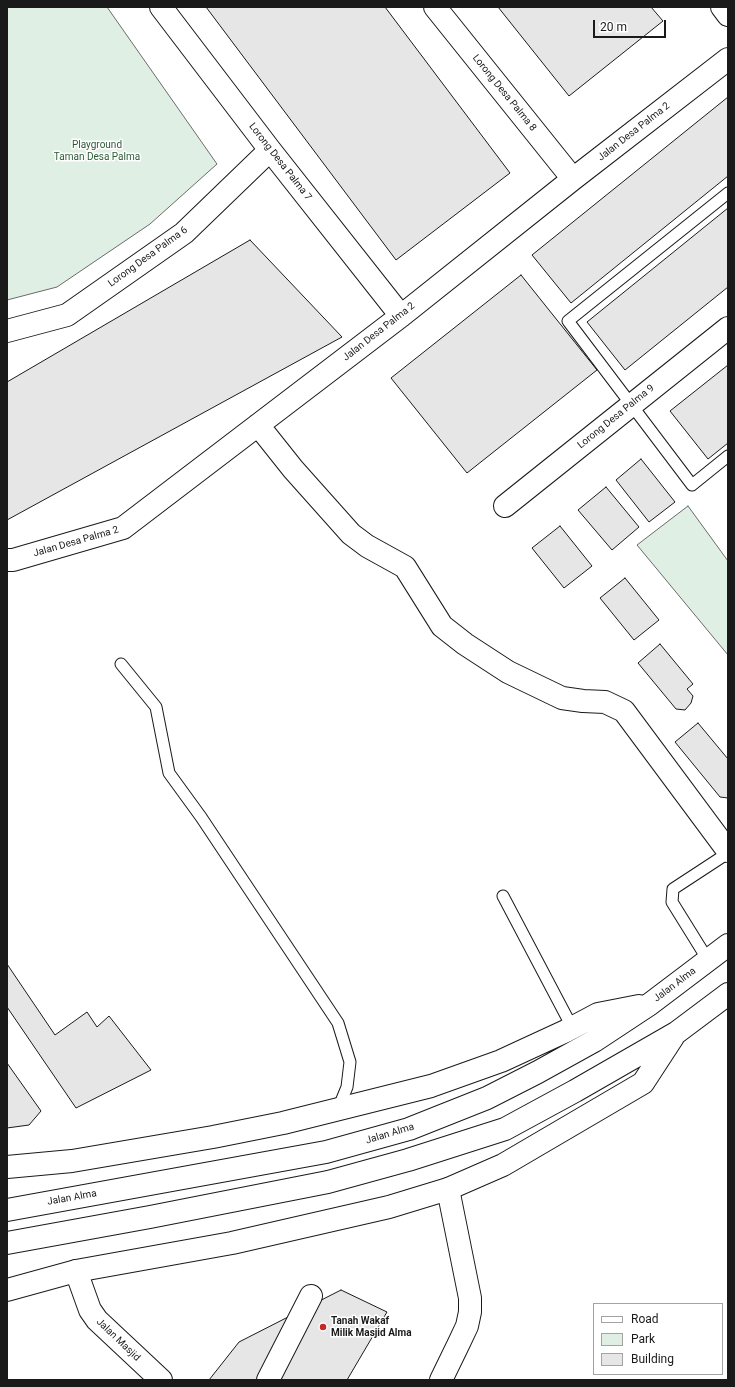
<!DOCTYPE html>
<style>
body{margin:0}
#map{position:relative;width:735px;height:1387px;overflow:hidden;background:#fff;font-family:Roboto,sans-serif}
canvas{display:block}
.frame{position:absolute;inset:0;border:8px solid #1a1a1a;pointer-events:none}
.legend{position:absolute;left:593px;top:1303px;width:130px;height:72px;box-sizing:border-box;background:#fff;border:1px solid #a3a3a3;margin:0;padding:5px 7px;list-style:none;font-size:12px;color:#1a1a1a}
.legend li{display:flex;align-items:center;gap:8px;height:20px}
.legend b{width:20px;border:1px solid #a3a3a3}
.scale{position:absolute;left:593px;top:20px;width:73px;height:18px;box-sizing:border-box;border:2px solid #1a1a1a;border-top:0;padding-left:5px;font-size:12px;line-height:14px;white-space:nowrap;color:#1a1a1a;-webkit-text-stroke:3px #fff;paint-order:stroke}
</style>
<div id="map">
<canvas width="735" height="1387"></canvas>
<div class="frame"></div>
<ul class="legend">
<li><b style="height:5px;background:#fff"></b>Road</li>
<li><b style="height:11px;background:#e0efe3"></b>Park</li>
<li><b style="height:11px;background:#e6e6e6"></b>Building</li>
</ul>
<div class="scale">20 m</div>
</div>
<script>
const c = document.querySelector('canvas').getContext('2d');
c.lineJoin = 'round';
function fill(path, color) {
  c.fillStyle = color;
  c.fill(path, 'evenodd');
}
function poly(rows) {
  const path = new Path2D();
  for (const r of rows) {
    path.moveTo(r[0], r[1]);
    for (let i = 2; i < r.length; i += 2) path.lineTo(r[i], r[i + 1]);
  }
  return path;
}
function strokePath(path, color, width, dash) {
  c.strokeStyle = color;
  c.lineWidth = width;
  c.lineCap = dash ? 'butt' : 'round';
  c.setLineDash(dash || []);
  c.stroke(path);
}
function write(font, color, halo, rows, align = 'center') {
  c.font = font + ' Roboto,sans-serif';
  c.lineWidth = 3;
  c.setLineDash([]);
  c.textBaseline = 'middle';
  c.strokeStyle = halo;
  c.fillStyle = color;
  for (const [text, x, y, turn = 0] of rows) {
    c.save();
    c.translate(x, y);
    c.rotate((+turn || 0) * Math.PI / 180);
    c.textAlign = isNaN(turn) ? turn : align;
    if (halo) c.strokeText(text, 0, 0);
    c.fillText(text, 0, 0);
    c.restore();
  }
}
const green = poly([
 [7,7,107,7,217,164,150,224,57,287,7,300,7,7],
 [688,506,728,561,728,655,637,545,688,506]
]);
fill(green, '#e0efe3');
strokePath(green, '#6a6a6a', 1);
const building = poly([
 [206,7,385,7,510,173,396,260,206,7],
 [498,7,651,7,663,21,569,96,498,7],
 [728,97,728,176,571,303,532,255,728,97],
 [728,208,728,287,625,370,587,322,728,208],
 [250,240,342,337,7,520,7,382,250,240],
 [521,275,597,370,467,473,391,378,521,275],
 [728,365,728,443,708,459,670,411,728,365],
 [641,459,675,502,649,522,616,480,641,459],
 [606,487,639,527,612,550,578,510,606,487],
 [560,526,592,566,564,588,532,548,560,526],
 [625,578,659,620,634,640,600,598,625,578],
 [660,644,693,684,687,689,693,696,691,703,685,710,676,709,638,663,660,644],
 [698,723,728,759,728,798,720,797,675,742,698,723],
 [7,964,55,1035,87,1012,97,1027,109,1016,151,1070,76,1108,7,1007,7,964],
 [7,1063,41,1111,29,1125,7,1128,7,1063],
 [341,1290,387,1312,347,1380,209,1380,239,1342,341,1290]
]);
fill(building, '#e6e6e6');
strokePath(building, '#1a1a1a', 1);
const lane = poly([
 [728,193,568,321,692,485,728,456],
 [121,664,156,707,169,773,201,817,338,1023,350,1062,347,1087,338,1109],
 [503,896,572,1027],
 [708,960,672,902,673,889,728,853]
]);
const street = poly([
 [161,7,270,150,401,316],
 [435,7,573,179],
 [7,331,67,315,184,233,270,150],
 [258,425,293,469,351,534,367,546,405,567,442,626,465,644,508,672,562,698,583,701,605,702,624,711,728,851],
 [505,506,728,328],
 [7,560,13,560,123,528,401,316,573,179,728,59],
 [76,1271,90,1310,97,1320,161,1380],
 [268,1380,311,1296],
 [441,1380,459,1343,467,1326,470,1312,470,1298,448,1189]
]);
const secondary = poly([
 [722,7,728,15],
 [7,1167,72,1161,213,1137,283,1123,431,1086,501,1061,566,1031,598,1014,639,1006],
 [7,1210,326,1152,409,1129,487,1098,538,1072,594,1041,650,1004,728,945],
 [7,1243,150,1217,328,1182,408,1160,505,1129,575,1091,676,1033,728,994],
 [7,1290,76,1271,232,1243,389,1207,448,1189,503,1165,643,1083,673,1037]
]);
strokePath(lane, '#1a1a1a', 13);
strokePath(street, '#1a1a1a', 24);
strokePath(secondary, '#1a1a1a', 24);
strokePath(lane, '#fff', 11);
strokePath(street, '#fff', 22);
strokePath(secondary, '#fff', 22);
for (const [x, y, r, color] of [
 [323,1327,4,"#c62828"]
]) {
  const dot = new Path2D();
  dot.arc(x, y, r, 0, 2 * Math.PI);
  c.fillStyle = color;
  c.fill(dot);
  strokePath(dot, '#fff', 1.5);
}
write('10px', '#1a1a1a', '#fff', [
 ["Lorong Desa Palma 8",504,93,51],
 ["Jalan Desa Palma 2",634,132,-38],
 ["Lorong Desa Palma 7",280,162,52],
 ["Lorong Desa Palma 6",148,257,-36],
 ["Jalan Desa Palma 2",379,332,-38],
 ["Lorong Desa Palma 9",616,417,-39],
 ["Jalan Desa Palma 2",76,542,-16],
 ["Jalan Alma",675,985,-37],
 ["Jalan Alma",390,1134,-17],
 ["Jalan Alma",72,1198,-10],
 ["Jalan Masjid",118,1340,44]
]);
write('10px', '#2b5a34', '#fff', [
 ["Playground",97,145],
 ["Taman Desa Palma",97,157]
]);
write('bold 10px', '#1a1a1a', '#fff', [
 ["Tanah Wakaf",331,1321],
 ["Milik Masjid Alma",331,1333]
], 'left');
</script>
